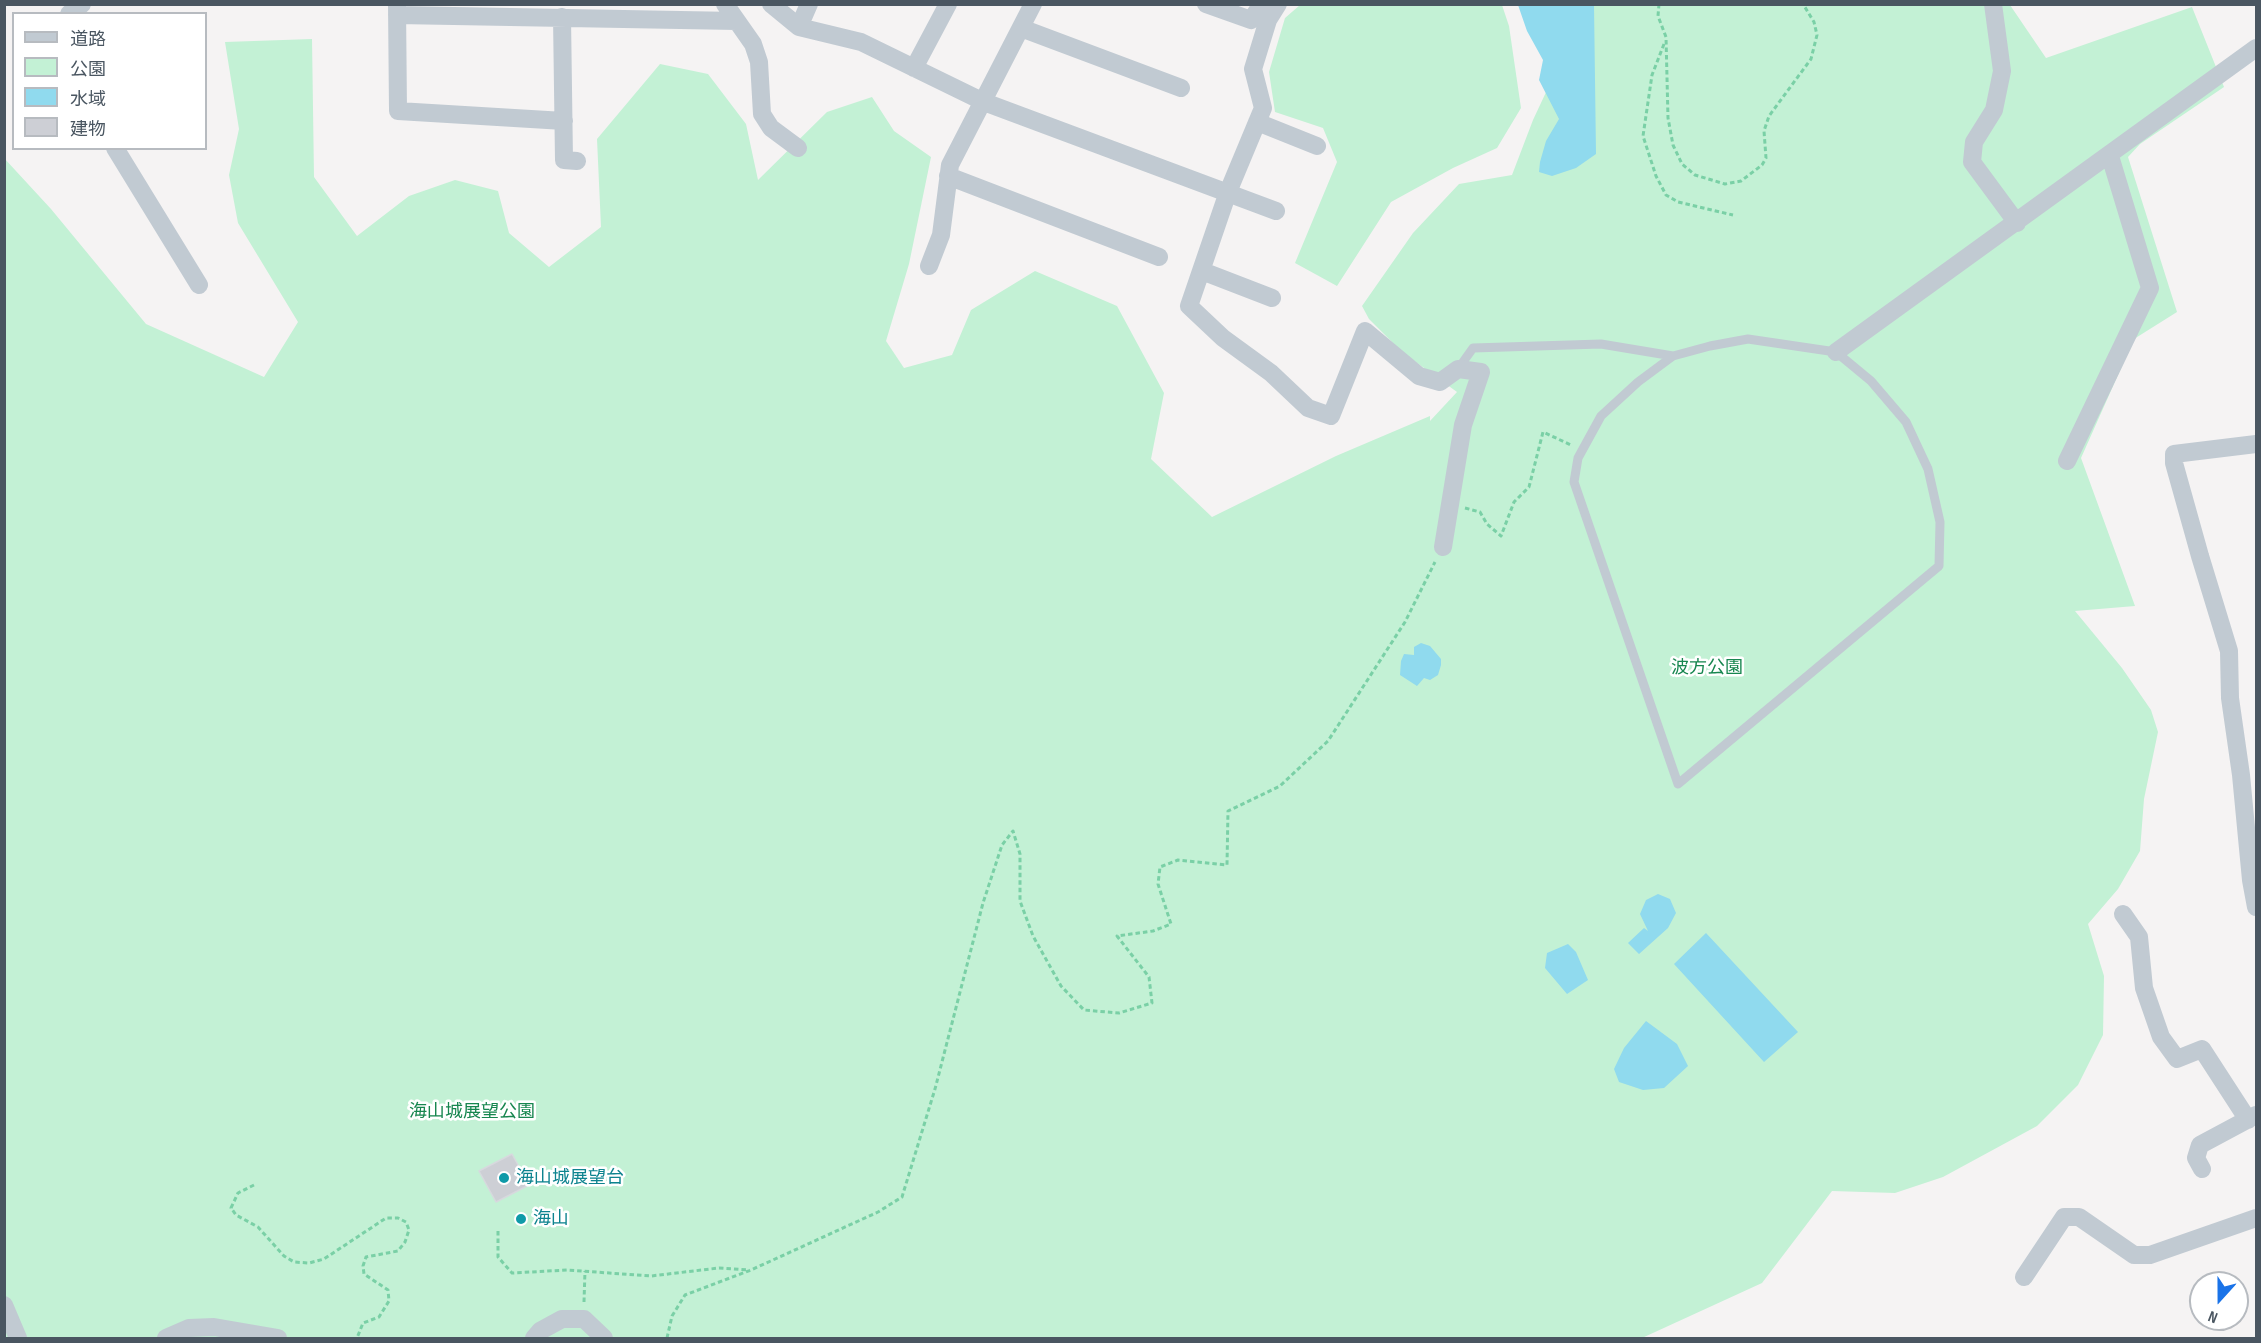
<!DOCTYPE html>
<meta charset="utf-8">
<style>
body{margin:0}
#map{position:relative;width:2261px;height:1343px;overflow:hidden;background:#f5f3f3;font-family:"Sofia Sans Condensed","Noto Sans JP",sans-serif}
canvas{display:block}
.frame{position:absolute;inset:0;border:6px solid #4a5661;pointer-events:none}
.legend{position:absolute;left:12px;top:12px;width:195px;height:138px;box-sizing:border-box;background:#fff;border:2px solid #b7bbc0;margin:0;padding:8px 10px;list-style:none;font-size:18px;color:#4a5661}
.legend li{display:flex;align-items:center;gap:12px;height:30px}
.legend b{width:30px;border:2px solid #b7bbc0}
.north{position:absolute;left:2189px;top:1271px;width:60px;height:60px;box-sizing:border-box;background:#fff;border:2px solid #b7bbc0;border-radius:50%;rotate:201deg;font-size:16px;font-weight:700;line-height:24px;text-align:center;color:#4a5661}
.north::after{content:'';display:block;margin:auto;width:21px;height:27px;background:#1a73e8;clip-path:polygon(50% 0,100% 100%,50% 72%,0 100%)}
</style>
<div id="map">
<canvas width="2261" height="1343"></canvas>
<div class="frame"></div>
<ul class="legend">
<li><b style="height:8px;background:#c1cad2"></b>道路</li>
<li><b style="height:16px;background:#c3f1d5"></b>公園</li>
<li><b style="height:16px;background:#90daee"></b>水域</li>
<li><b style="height:16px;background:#cdcfd5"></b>建物</li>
</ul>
<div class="north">N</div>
</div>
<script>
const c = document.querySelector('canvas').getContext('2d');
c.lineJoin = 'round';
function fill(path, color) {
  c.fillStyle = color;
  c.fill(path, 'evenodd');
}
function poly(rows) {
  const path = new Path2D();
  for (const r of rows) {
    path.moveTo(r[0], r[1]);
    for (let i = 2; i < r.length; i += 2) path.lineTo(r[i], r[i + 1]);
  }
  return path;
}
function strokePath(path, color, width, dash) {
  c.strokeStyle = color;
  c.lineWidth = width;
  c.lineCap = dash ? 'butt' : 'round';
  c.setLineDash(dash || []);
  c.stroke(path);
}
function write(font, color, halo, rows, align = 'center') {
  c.font = font + ' "Sofia Sans Condensed","Noto Sans JP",sans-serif';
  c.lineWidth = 5;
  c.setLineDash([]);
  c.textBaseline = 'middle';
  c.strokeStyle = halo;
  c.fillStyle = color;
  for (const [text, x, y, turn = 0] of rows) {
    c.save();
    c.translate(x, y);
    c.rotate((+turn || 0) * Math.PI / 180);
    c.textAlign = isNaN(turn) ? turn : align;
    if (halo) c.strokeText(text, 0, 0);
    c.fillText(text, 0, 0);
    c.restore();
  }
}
fill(poly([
 [1300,5,1502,5,1509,26,1521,108,1497,148,1453,168,1391,202,1337,286,1295,263,1337,162,1323,128,1275,112,1269,72,1285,18],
 [1525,5,2010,5,2046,58,2192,7,2224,87,2140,144,2128,157,2177,312,2134,339,2081,458,2135,606,2075,611,2122,668,2151,710,2158,732,2144,799,2140,851,2118,889,2088,924,2104,976,2103,1035,2078,1085,2037,1126,1943,1177,1895,1193,1832,1191,1762,1283,1642,1338,5,1338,4,158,51,209,146,324,264,377,298,322,238,223,229,175,239,129,225,42,312,39,314,177,357,236,409,196,455,180,498,191,509,233,549,267,601,227,597,139,660,64,708,74,746,124,758,180,827,112,872,97,894,131,931,157,909,264,886,341,904,368,952,355,971,310,1035,271,1117,306,1164,393,1151,459,1212,517,1336,456,1430,416,1430,421,1457,392,1402,352,1369,319,1362,306,1413,233,1459,184,1512,175,1533,120,1555,73]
]), '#c3f1d5');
fill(poly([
 [1518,5,1594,5,1596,154,1576,168,1552,176,1539,172,1540,162,1546,141,1559,119,1539,80,1543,60,1527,31],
 [1421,643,1430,646,1441,659,1441,665,1438,675,1430,680,1424,678,1417,686,1400,675,1401,661,1404,654,1414,655,1414,647],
 [1658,894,1670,899,1676,913,1668,928,1639,954,1628,943,1644,928,1648,931,1640,914,1646,900],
 [1706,933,1798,1032,1764,1062,1674,964],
 [1568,944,1576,952,1588,980,1567,994,1545,968,1547,953],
 [1646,1021,1677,1044,1688,1066,1664,1088,1643,1090,1619,1082,1614,1069,1624,1048]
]), '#90daee');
const building = poly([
 [512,1154,529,1185,496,1202,479,1171,512,1154]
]);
fill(building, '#cdcfd5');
strokePath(building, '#d7d9de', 1.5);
strokePath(poly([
 [1659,4,1658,16,1666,37,1668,118,1673,145,1682,164,1695,175,1725,184,1741,181,1762,165,1766,158,1764,131,1769,116,1811,59,1817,35,1814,22,1803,4],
 [1664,44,1652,75,1643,136,1656,176,1666,195,1678,202,1733,215],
 [1465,508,1480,512,1487,524,1501,536,1514,502,1529,487,1543,432,1571,445],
 [254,1185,238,1193,231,1208,236,1215,258,1227,284,1256,294,1262,309,1263,324,1259,386,1218,398,1218,406,1222,409,1230,405,1242,398,1251,366,1257,363,1266,364,1274,388,1290,389,1301,379,1317,363,1323,357,1338],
 [498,1231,498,1257,512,1273,567,1270,651,1276,719,1268,749,1270],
 [584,1302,585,1271],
 [667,1338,672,1316,685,1295,751,1270,878,1212,902,1197,935,1089,983,903,1002,845,1013,831,1020,854,1020,901,1033,936,1061,986,1084,1010,1119,1013,1152,1003,1149,977,1117,936,1153,931,1171,924,1158,884,1160,867,1178,860,1227,865,1228,811,1280,786,1328,741,1405,622,1435,562]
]), '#7ad0a6', 3, [4.5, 3]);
strokePath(poly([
 [1748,339,1836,352,1871,381,1906,422,1928,469,1940,522,1939,566,1678,784,1574,482,1578,458,1601,416,1638,382,1673,356,1710,346,1748,339],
 [1458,369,1473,348,1601,344,1673,356]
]), '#c1cad2', 9);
strokePath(poly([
 [397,4,398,111,564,121],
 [725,4,753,44,759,62,762,114,771,128,798,148],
 [771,4,799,27,861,42,984,102,1276,211],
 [1206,4,1251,20,1262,4],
 [1278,4,1268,20,1253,69,1263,108,1228,192,1189,306,1223,338,1271,373,1308,408,1331,416,1365,331,1419,376,1440,382,1458,369,1481,372,1463,425,1443,547],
 [1993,4,2002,71,1994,110,1974,142,1972,162,2017,223],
 [69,14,82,4],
 [397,15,737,21],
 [562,17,564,160,577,161],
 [799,27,809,4],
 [1021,28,1181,88],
 [914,68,948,4],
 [1257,122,1317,146],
 [115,148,199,285],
 [948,176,1159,257],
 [929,266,941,235,950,165,1033,4],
 [1202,271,1272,298],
 [1836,352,2256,48],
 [2256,444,2174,454,2174,463,2200,556,2229,651,2230,698,2241,775,2251,880,2256,907],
 [2067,461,2150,288,2110,156],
 [2123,914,2139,937,2144,988,2161,1037,2177,1059,2202,1049,2248,1120],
 [2202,1169,2196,1158,2200,1145,2256,1115],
 [2024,1277,2064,1217,2079,1217,2134,1255,2150,1255,2256,1218],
 [4,1305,18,1338],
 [166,1338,189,1328,214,1327,278,1338],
 [534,1338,540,1331,562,1319,584,1319,604,1338]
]), '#c1cad2', 18);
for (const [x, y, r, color] of [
 [504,1178,6,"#0f9aa8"],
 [521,1219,6,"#0f9aa8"]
]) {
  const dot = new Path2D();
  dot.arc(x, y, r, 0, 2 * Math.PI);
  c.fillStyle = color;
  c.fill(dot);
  strokePath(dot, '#fff', 2);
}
write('18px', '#17864f', '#fff', [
 ["波方公園",1707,668],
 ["海山城展望公園",472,1112]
]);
write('18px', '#0d838f', '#fff', [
 ["海山城展望台",516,1178],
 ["海山",533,1219]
], 'left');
</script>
